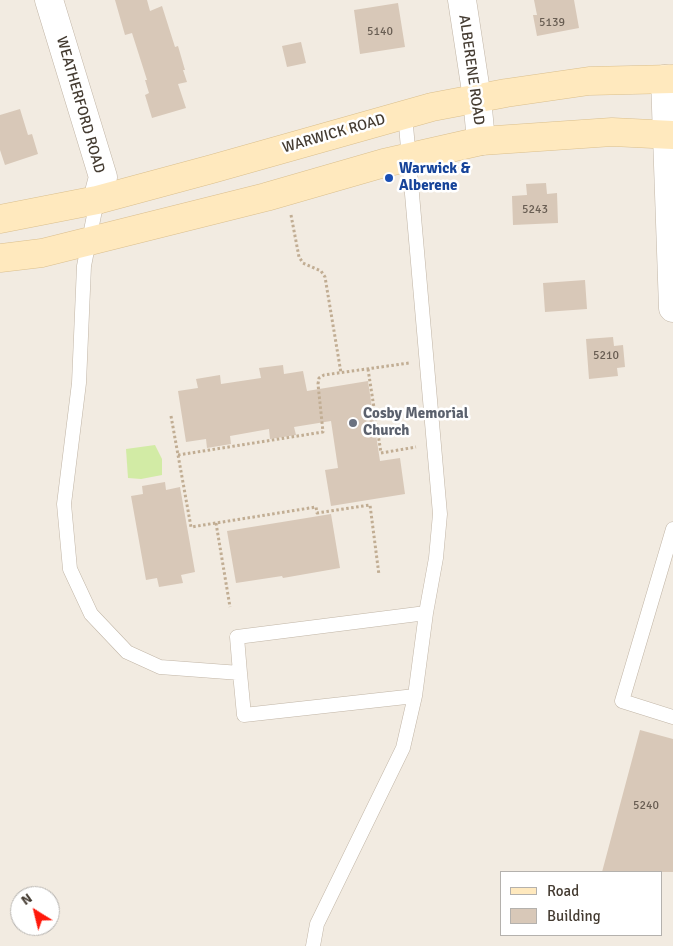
<!DOCTYPE html>
<style>
body{margin:0}
#map{position:relative;width:673px;height:946px;overflow:hidden;background:#f2ebe1;font-family:Signika,sans-serif}
canvas{display:block}
.legend{position:absolute;left:500px;top:871px;width:162px;height:65px;box-sizing:border-box;background:#fff;border:1px solid #b4b1ad;margin:0;padding:6px 9px;list-style:none;font-size:15px;color:#443b31}
.legend li{display:flex;align-items:center;gap:10px;height:25px}
.legend b{width:25px;border:1px solid #b4b1ad}
.north{position:absolute;left:10px;top:886px;width:50px;height:50px;box-sizing:border-box;background:#fff;border:1px solid #b4b1ad;border-radius:50%;rotate:324deg;font-size:14px;font-weight:700;line-height:20px;text-align:center;color:#443b31}
.north::after{content:'';display:block;margin:auto;width:18px;height:22px;background:#ff190b;clip-path:polygon(50% 0,100% 100%,50% 72%,0 100%)}
</style>
<div id="map">
<canvas width="673" height="946"></canvas>
<ul class="legend">
<li><b style="height:6px;background:#ffe9be"></b>Road</li>
<li><b style="height:14px;background:#d8c8b8"></b>Building</li>
</ul>
<div class="north">N</div>
</div>
<script>
const c = document.querySelector('canvas').getContext('2d');
c.lineJoin = 'round';
function fill(path, color) {
  c.fillStyle = color;
  c.fill(path, 'evenodd');
}
function poly(rows) {
  const path = new Path2D();
  for (const r of rows) {
    path.moveTo(r[0], r[1]);
    for (let i = 2; i < r.length; i += 2) path.lineTo(r[i], r[i + 1]);
  }
  return path;
}
function strokePath(path, color, width, dash) {
  c.strokeStyle = color;
  c.lineWidth = width;
  c.lineCap = dash ? 'butt' : 'round';
  c.setLineDash(dash || []);
  c.stroke(path);
}
function write(font, color, halo, rows, align = 'center') {
  c.font = font + ' Signika,sans-serif';
  c.lineWidth = 5;
  c.setLineDash([]);
  c.textBaseline = 'middle';
  c.strokeStyle = halo;
  c.fillStyle = color;
  for (const [text, x, y, turn = 0] of rows) {
    c.save();
    c.translate(x, y);
    c.rotate((+turn || 0) * Math.PI / 180);
    c.textAlign = isNaN(turn) ? turn : align;
    if (halo) c.strokeText(text, 0, 0);
    c.fillText(text, 0, 0);
    c.restore();
  }
}
fill(poly([
 [155,445,162,459,162,475,141,479,128,478,126,449]
]), '#d2eba5');
fill(poly([
 [115,0,147,0,150,11,162,6,175,47,178,46,185,70,183,70,187,82,178,84,186,108,152,118,145,95,149,93,145,80,147,80,132,33,125,35],
 [534,0,574,0,579,28,537,36,533,15,537,15],
 [398,3,405,47,360,54,354,10],
 [301,42,306,63,287,67,282,46],
 [20,109,28,135,32,134,38,154,5,165,0,150,0,115],
 [546,183,547,194,557,193,558,223,513,225,512,196,527,195,526,184],
 [585,280,587,309,545,312,543,283],
 [613,337,614,346,623,345,625,367,617,368,618,376,589,379,586,339],
 [283,365,284,374,303,371,307,391,368,381,380,461,400,458,405,494,331,506,325,470,338,468,331,421,294,427,296,435,270,439,269,429,230,436,231,444,207,448,206,439,186,442,178,391,198,388,196,379,220,375,221,384,261,378,259,368],
 [165,482,166,490,180,487,195,572,181,575,183,583,159,587,157,578,146,580,131,496,143,494,142,486],
 [331,514,340,568,283,578,282,576,236,583,227,531],
 [640,730,673,739,673,872,602,872]
]), '#d8c8b8');
const service = poly([
 [97,200,84,266,79,383,64,504,70,569,91,614,127,652,160,667,240,673,244,715,415,696,426,613,436,558,440,514,405,114],
 [673,529,622,701,673,717],
 [240,673,237,637,426,613],
 [313,946,317,924,403,748,415,696]
]);
const minor = poly([
 [49,0,103,177,97,200],
 [462,0,477,98,481,141],
 [665,79,673,308]
]);
const secondary = poly([
 [0,219,97,200,212,169,432,107,506,93,589,81,673,79],
 [0,258,42,253,266,197,384,163,481,141,612,132,673,135]
]);
strokePath(service, '#c1b5a6', 15);
strokePath(minor, '#c1b5a6', 29);
strokePath(secondary, '#dabf8d', 29);
strokePath(poly([
 [291,215,299,257,303,263,321,271,325,277,341,373],
 [368,369,381,453,416,447],
 [171,416,191,527,316,507,317,513,370,505,379,575],
 [178,455,323,432,318,384,319,378,324,375,409,363],
 [216,523,230,607]
]), '#c1ad93', 3, [2.5, 2.5]);
strokePath(service, '#fff', 14);
strokePath(minor, '#fff', 28);
strokePath(secondary, '#ffe9be', 28);
for (const [x, y, r, color] of [
 [389,178,5,"#1a4fb4"],
 [353,423,5,"#6b7280"]
]) {
  const dot = new Path2D();
  dot.arc(x, y, r, 0, 2 * Math.PI);
  c.fillStyle = color;
  c.fill(dot);
  strokePath(dot, '#fff', 2);
}
write('12px', '#695e53', null, [
 ["5139",552,23],
 ["5140",380,32],
 ["5243",535,210],
 ["5210",606,356],
 ["5240",646,806]
]);
write('15px', '#443b31', '#fff', [
 ["ALBERENE ROAD",471,70,82],
 ["WEATHERFORD ROAD",80,105,74],
 ["WARWICK ROAD",334,134,-16]
]);
write('bold 15px', '#164399', '#fff', [
 ["Warwick &",399,169],
 ["Alberene",399,186]
], 'left');
write('bold 15px', '#5b616d', '#fff', [
 ["Cosby Memorial",363,414],
 ["Church",363,431]
], 'left');
</script>
